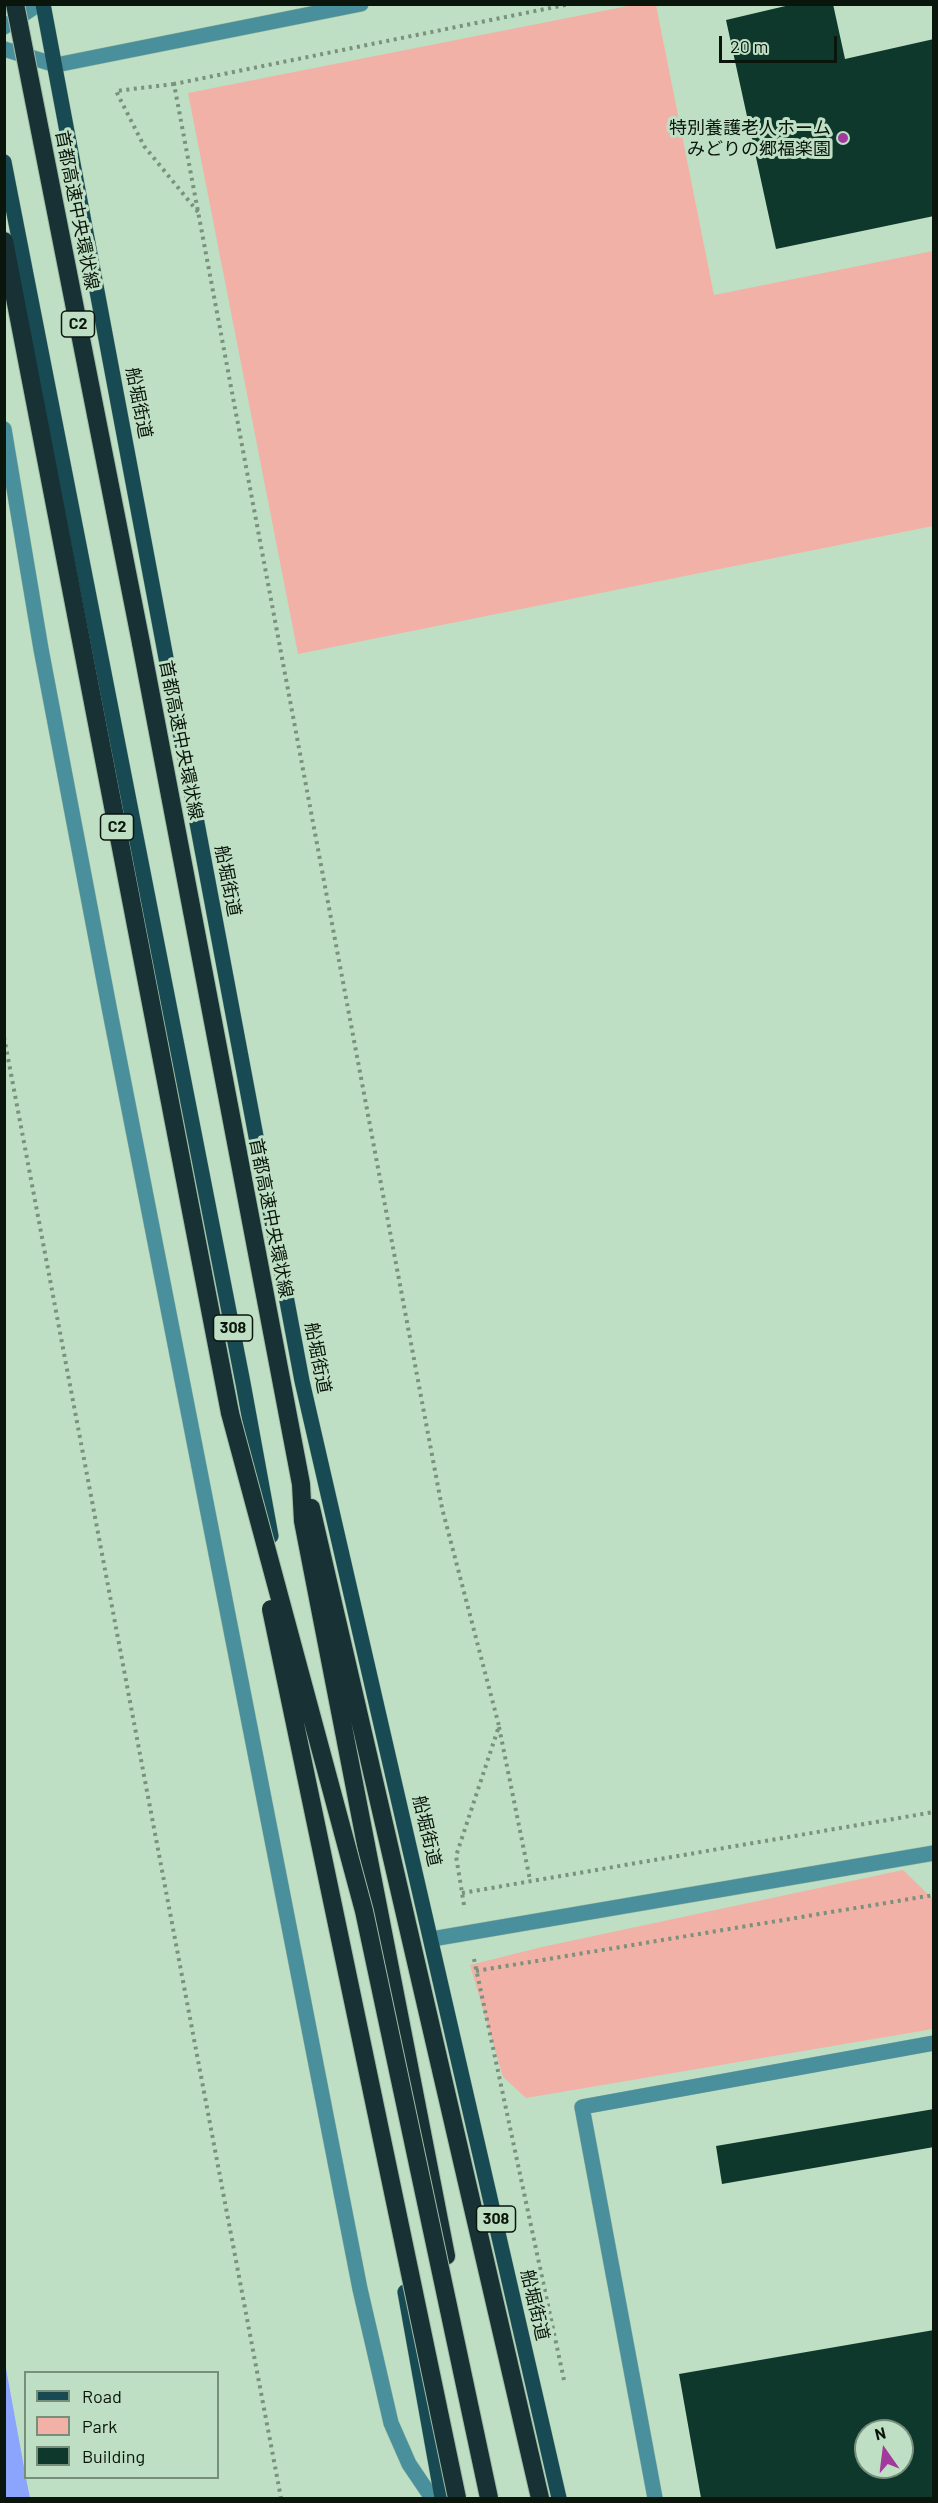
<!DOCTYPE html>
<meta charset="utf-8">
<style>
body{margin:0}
#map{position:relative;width:938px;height:2503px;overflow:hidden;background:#bedfc4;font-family:Barlow,sans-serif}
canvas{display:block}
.frame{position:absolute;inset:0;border:6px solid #0a150c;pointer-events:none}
.legend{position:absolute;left:24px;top:2371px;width:195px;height:108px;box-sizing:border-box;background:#bedfc4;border:2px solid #768e7a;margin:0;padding:8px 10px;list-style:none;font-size:18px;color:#0a150c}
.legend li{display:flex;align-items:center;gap:12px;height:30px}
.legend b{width:30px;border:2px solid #768e7a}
.north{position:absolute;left:854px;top:2419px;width:60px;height:60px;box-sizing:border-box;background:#bedfc4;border:2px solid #768e7a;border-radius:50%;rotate:346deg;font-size:16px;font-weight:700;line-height:24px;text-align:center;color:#0a150c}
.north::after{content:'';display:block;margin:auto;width:21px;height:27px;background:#a23a9d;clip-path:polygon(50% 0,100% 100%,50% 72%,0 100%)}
.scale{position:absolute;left:719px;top:36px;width:118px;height:27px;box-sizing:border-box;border:3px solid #0a150c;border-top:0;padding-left:8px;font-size:18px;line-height:21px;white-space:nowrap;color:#0a150c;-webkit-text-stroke:4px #bedfc4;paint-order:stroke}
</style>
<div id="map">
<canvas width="938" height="2503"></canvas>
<div class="frame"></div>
<ul class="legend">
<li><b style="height:8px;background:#174a53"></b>Road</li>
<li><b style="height:16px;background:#f2b1a6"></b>Park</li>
<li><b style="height:16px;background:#0f382c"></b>Building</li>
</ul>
<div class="north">N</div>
<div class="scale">20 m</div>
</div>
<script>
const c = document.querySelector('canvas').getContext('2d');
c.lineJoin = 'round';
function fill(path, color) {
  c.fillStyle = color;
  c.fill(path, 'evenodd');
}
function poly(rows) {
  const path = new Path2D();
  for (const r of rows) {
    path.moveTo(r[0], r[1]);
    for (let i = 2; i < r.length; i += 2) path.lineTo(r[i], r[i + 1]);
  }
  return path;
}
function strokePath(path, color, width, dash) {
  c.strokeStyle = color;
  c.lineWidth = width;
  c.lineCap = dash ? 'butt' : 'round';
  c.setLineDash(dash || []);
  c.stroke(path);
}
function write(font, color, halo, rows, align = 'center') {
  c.font = font + ' Barlow,"Noto Sans JP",sans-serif';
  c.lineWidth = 6;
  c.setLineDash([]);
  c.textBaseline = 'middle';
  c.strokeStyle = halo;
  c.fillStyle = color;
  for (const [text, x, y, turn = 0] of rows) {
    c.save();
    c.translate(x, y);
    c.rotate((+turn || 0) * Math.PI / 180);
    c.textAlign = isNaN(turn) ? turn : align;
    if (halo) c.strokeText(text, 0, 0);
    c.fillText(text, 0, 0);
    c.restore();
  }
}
fill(poly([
 [638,4,656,5,714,295,933,251,933,526,298,654,188,93],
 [903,1870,933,1899,933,2029,526,2098,503,2077,470,1965,542,1947]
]), '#f2b1a6');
fill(poly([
 [5,2363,26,2478,30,2498,5,2498]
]), '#8aa5fb');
fill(poly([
 [794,4,833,4,845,59,934,39,934,216,776,249,726,20],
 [934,2109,934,2147,722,2184,716,2146],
 [934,2330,934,2498,701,2498,679,2374],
 [866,2431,902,2431,902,2467,866,2467]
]), '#0f382c');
const service = poly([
 [4,429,41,649,110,1012,360,2289,391,2423,409,2464,432,2498],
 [655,2498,582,2107,934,2043]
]);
const tertiary = poly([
 [4,27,39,4],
 [4,49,56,65,361,4],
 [432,1939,934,1853]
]);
const primary = poly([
 [43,4,302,1381,559,2498],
 [4,162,243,1383,271,1536],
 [405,2292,442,2498]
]);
const motorway = poly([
 [4,241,230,1413],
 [141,643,301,1484,303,1521,446,2256],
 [311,1508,540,2498]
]);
strokePath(service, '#9ebba3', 16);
strokePath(tertiary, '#9ebba3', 16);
strokePath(primary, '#9ebba3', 16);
strokePath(motorway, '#9ebba3', 20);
strokePath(poly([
 [174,84,116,91,144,146,198,212],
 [4,1037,281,2498],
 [499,1727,530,1880],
 [462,1893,934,1812],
 [464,1905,456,1856,499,1726,442,1508,174,84,570,4],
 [474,1959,564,2380],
 [476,1971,934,1895]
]), '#79917d', 4, [3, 4.5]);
strokePath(service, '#4a909c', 15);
strokePath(tertiary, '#4a909c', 15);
strokePath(primary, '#174a53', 15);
strokePath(motorway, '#173135', 18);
const motorwayBridge = poly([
 [15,4,141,643],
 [230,1413,364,1911,489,2498],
 [271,1609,457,2498]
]);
strokePath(motorwayBridge, '#9ebba3', 20, []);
strokePath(motorwayBridge, '#173135', 18);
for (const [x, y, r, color] of [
 [843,138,6,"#a23a9d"]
]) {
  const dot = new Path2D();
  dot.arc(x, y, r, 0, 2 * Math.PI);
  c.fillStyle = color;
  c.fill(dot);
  strokePath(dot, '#bedfc4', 2);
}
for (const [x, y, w] of [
 [78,324,33],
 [117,827,33],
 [233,1328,39],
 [496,2219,39]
]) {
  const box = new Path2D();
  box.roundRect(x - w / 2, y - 13, w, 26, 4.5);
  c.fillStyle = '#bedfc4';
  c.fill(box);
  strokePath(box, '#0a150c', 1.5);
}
write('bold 16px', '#0a150c', null, [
 ["C2",78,324],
 ["C2",117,827],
 ["308",233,1328],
 ["308",496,2219]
]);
write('18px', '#0a150c', '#bedfc4', [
 ["特別養護老人ホーム",831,128],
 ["みどりの郷福楽園",831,149]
], 'right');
write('18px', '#0a150c', '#bedfc4', [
 ["首都高速中央環状線",77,210,79],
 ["船堀街道",139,403,79],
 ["首都高速中央環状線",181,740,79],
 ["船堀街道",228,881,79],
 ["首都高速中央環状線",271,1218,79],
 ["船堀街道",318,1358,79],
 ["船堀街道",427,1831,77],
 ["船堀街道",535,2305,77]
]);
</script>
